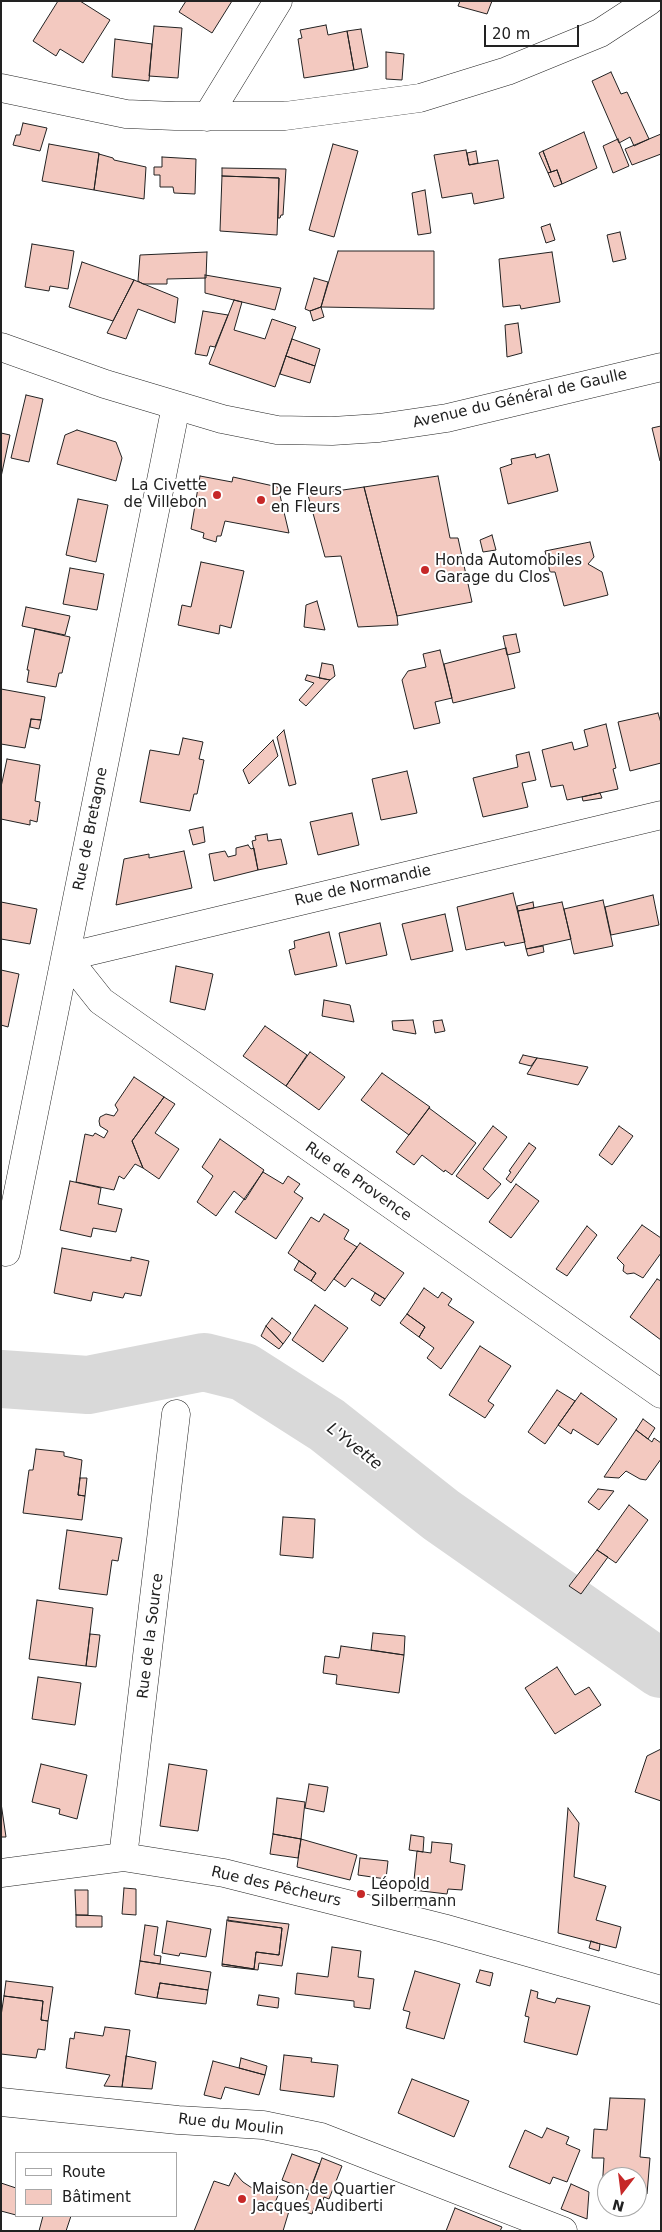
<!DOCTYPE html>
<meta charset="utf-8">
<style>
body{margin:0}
#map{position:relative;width:662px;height:2232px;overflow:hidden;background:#fff;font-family:"DejaVu Sans",sans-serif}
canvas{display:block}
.frame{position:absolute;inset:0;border:2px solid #222;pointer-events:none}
.legend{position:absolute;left:15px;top:2152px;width:162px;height:65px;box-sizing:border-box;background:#fff;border:1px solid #a7a7a7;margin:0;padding:6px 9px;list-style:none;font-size:15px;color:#222}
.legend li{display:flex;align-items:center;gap:10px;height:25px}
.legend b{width:25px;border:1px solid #a7a7a7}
.north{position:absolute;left:597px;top:2167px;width:50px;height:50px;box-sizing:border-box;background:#fff;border:1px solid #a7a7a7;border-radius:50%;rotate:195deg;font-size:14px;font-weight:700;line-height:20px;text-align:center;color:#222}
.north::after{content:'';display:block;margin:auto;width:18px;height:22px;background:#c62828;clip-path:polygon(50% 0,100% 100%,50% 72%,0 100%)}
.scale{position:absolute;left:484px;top:25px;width:95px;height:22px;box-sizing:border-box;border:2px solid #222;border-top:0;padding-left:6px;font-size:15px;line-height:18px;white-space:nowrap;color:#222;-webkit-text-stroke:4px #fff;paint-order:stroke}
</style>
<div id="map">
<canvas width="662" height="2232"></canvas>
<div class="frame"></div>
<ul class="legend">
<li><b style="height:6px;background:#fff"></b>Route</li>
<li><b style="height:14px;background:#f3c9c0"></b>Bâtiment</li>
</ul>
<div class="north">N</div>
<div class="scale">20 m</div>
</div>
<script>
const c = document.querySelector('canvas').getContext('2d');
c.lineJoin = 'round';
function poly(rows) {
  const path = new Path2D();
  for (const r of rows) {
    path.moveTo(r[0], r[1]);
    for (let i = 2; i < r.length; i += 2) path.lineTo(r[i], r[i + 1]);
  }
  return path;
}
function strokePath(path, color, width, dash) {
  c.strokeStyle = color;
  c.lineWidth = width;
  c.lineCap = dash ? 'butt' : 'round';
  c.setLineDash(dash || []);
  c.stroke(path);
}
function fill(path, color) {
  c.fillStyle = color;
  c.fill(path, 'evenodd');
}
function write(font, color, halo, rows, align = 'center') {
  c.font = font + ' "DejaVu Sans",sans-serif';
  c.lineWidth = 4;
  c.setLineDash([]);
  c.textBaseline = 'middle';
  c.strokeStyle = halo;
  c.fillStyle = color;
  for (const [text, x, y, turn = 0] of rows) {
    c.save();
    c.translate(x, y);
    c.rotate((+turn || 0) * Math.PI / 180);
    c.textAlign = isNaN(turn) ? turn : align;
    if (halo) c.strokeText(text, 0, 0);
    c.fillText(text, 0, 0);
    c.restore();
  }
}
strokePath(poly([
 [1,1379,88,1385,204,1362,244,1372,327,1425,441,1515,661,1669]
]), '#d9d9d9', 58);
const building = poly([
 [58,1,80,1,110,20,83,63,60,49,56,56,33,41,58,1],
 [186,1,232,1,212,33,179,12,186,1],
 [460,1,492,1,487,14,458,6,460,1],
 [326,25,328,35,347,31,354,70,304,78,298,39,302,38,300,30,326,25],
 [154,26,182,28,178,78,149,76,154,26],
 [361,29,368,67,354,70,347,31,361,29],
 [115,39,152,44,149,81,112,77,115,39],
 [386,52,404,54,402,80,386,79,386,52],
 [611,72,621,94,627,92,649,139,634,146,630,137,619,143,592,81,611,72],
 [23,123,47,128,40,151,13,145,16,135,20,135,23,123],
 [584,132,597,168,562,184,557,170,551,172,543,151,584,132],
 [661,134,661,154,632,165,625,149,661,134],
 [618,139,629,166,613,173,603,146,618,139],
 [49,144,99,153,94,190,42,181,49,144],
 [333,144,358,151,334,237,309,230,333,144],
 [466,150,469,165,498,160,504,198,474,204,472,193,442,198,434,155,466,150],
 [476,151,478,163,469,165,467,153,476,151],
 [543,151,551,172,548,173,539,153,543,151],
 [99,154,113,158,114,160,146,167,144,199,94,190,99,154],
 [162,157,196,159,195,194,174,193,173,187,160,187,160,175,154,175,154,167,162,167,162,157],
 [222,168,286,169,283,215,281,215,280,218,278,218,279,178,222,176,222,168],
 [557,170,562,184,554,187,548,173,557,170],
 [222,176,279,178,277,235,220,231,222,176],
 [425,190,431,233,418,235,412,193,425,190],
 [550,224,555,240,546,243,541,227,550,224],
 [620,232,626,259,613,262,607,235,620,232],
 [32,244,74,251,68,289,50,286,49,291,25,287,32,244],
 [338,251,434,251,434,309,321,307,338,251],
 [207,252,206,278,167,279,167,284,143,284,138,281,140,255,207,252],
 [552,252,560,302,521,309,520,305,503,307,499,259,552,252],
 [82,262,134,280,113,321,69,307,82,262],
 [205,275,281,288,275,310,205,293,205,275],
 [314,278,328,282,321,307,310,311,305,309,314,278],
 [134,280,178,298,175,323,138,309,126,339,107,333,134,280],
 [234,300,242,302,234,330,265,339,272,319,296,327,275,387,209,364,234,300],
 [321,307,324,317,313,321,310,311,321,307],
 [203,311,228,315,215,347,210,346,207,356,195,354,203,311],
 [518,323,522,353,507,357,505,325,518,323],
 [292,339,320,349,315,366,286,356,292,339],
 [286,356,315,366,310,383,280,374,286,356],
 [26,395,43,399,29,462,11,458,26,395],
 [661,426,661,461,660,461,652,428,661,426],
 [77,430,116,442,122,458,116,481,57,464,65,435,77,430],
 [1,433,10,435,1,477,1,433],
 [535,454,536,458,549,454,558,491,508,504,500,468,512,464,511,459,535,454],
 [200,476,232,482,233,477,278,487,289,533,225,521,221,536,217,536,216,542,203,538,204,533,191,529,200,476],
 [438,476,450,538,458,538,472,602,397,616,364,487,438,476],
 [364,487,397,616,398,625,358,627,341,556,325,557,308,495,364,487],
 [78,499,108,505,96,562,66,555,78,499],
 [492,535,496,550,483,552,480,540,492,535],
 [590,542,594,557,588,564,602,572,608,595,564,606,555,572,550,572,545,551,590,542],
 [201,562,244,571,231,628,220,625,219,634,178,625,182,605,191,607,201,562],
 [70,568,104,574,97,610,63,604,70,568],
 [317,601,325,630,304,627,306,605,317,601],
 [26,607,70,616,65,635,22,626,26,607],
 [35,629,70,637,62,673,59,673,56,687,27,682,29,670,27,670,35,629],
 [516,634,520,652,507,655,503,636,516,634],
 [506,648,515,688,453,703,444,664,506,648],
 [440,650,452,698,435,702,440,723,414,729,402,680,408,671,426,667,423,654,440,650],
 [322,663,333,665,335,676,330,680,319,678,322,663],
 [307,675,330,680,306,706,299,700,314,683,305,680,307,675],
 [1,689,45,697,41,720,31,719,25,748,1,744,1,689],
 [658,713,661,723,661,763,630,771,618,722,658,713],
 [31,719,41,720,39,729,30,727,31,719],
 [606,724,616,768,613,769,618,789,567,800,563,785,551,787,542,750,572,742,574,750,588,746,584,730,606,724],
 [284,730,296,784,289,786,277,737,284,730],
 [183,738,203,742,199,759,204,760,197,794,194,794,190,811,140,802,150,750,179,755,183,738],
 [273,740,278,756,249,784,243,770,273,740],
 [529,752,536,780,522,783,528,807,483,817,473,778,518,767,516,755,529,752],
 [7,759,40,765,35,801,40,802,37,822,30,820,30,825,1,819,1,787,7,759],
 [407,771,417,813,381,820,372,779,407,771],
 [600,793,602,798,583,801,582,797,600,793],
 [352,813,359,845,318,855,310,822,352,813],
 [203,827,205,842,193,845,189,830,203,827],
 [267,834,268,841,281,839,287,864,258,870,252,841,256,840,255,836,267,834],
 [248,845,251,849,254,848,258,870,214,881,209,854,225,851,228,857,236,855,236,848,248,845],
 [184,851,192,888,116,905,124,859,149,854,149,858,184,851],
 [513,893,525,942,505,946,504,942,466,950,457,907,513,893],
 [653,895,659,925,611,935,605,907,653,895],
 [603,900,613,946,574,954,564,909,603,900],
 [1,902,37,909,30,944,1,939,1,902],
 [533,902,534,908,518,911,517,906,533,902],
 [562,902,571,939,526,949,518,911,562,902],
 [445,914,453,951,411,960,402,924,445,914],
 [380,923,387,955,346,964,339,933,380,923],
 [329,932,337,966,295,975,289,950,295,948,294,941,329,932],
 [543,946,544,952,528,956,526,949,543,946],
 [176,966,213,974,205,1010,170,1002,176,966],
 [1,970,19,974,8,1027,1,1025,1,970],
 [324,1000,350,1005,354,1022,322,1016,324,1000],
 [413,1020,416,1034,393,1030,392,1021,413,1020],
 [442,1020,445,1031,435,1033,433,1021,442,1020],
 [265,1026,307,1055,286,1086,243,1056,265,1026],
 [310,1052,345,1077,319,1110,286,1086,310,1052],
 [523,1055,537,1058,531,1066,519,1063,523,1055],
 [537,1058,551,1060,588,1067,578,1085,527,1074,537,1058],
 [382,1073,430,1107,409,1135,361,1100,382,1073],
 [134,1077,164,1097,132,1141,143,1168,135,1164,124,1179,119,1176,114,1190,76,1182,85,1134,93,1136,95,1133,104,1138,108,1131,100,1126,99,1121,100,1117,106,1114,114,1116,118,1110,115,1105,134,1077],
 [164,1097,175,1104,155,1133,179,1149,159,1179,143,1168,132,1141,164,1097],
 [429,1108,476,1143,452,1175,445,1170,444,1172,422,1155,414,1165,396,1152,429,1108],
 [493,1126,507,1137,483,1169,501,1184,488,1199,456,1176,493,1126],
 [619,1126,633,1136,612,1165,599,1155,619,1126],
 [220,1139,264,1170,245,1200,234,1191,216,1216,197,1202,213,1176,202,1167,220,1139],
 [529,1143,536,1148,511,1183,506,1179,511,1172,509,1171,529,1143],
 [263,1172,283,1184,288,1176,300,1184,294,1192,303,1198,276,1239,235,1212,263,1172],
 [70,1181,101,1188,98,1204,122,1209,116,1232,93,1228,91,1237,60,1230,70,1181],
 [516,1184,539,1201,511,1238,489,1222,516,1184],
 [324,1214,349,1230,344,1239,357,1247,325,1291,311,1281,316,1273,288,1253,311,1217,319,1222,324,1214],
 [642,1225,661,1238,661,1253,643,1278,634,1273,627,1274,623,1271,624,1265,617,1258,642,1225],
 [587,1226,597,1235,567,1276,556,1269,587,1226],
 [360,1243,404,1273,385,1299,352,1278,345,1287,334,1279,360,1243],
 [62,1248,131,1261,131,1257,149,1261,141,1296,125,1293,123,1298,93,1292,91,1301,54,1293,62,1248],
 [299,1261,316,1273,311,1281,294,1270,299,1261],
 [657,1279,661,1281,661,1340,630,1317,657,1279],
 [424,1288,438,1298,442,1292,452,1299,448,1305,474,1322,441,1369,427,1358,434,1348,419,1337,425,1327,407,1314,424,1288],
 [375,1293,385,1299,380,1306,371,1300,375,1293],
 [315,1305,348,1328,323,1362,292,1340,315,1305],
 [407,1314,425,1327,419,1337,400,1323,407,1314],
 [272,1318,291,1333,283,1344,266,1326,272,1318],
 [266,1326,283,1344,279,1349,261,1336,266,1326],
 [480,1346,511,1366,488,1401,494,1405,485,1418,449,1395,480,1346],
 [557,1390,575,1401,545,1444,528,1432,557,1390],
 [581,1393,617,1419,598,1445,573,1429,571,1434,558,1425,581,1393],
 [643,1419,655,1428,648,1439,636,1430,643,1419],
 [636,1430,652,1442,654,1438,661,1443,661,1459,646,1480,640,1479,626,1471,619,1478,604,1477,636,1430],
 [36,1449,64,1452,64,1456,82,1460,78,1495,85,1496,82,1520,23,1513,29,1470,33,1470,36,1449],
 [80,1478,87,1478,85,1496,78,1495,80,1478],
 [598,1489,614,1491,599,1510,588,1502,598,1489],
 [629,1505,648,1520,616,1563,597,1550,629,1505],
 [283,1517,315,1519,313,1558,280,1555,283,1517],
 [67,1530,122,1538,118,1561,112,1560,107,1595,59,1589,67,1530],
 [597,1550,608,1557,581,1594,569,1586,597,1550],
 [37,1600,93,1608,86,1666,29,1659,37,1600],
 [373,1633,405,1636,404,1655,371,1650,373,1633],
 [90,1634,100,1635,96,1667,86,1666,90,1634],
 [341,1646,404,1655,399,1693,336,1684,337,1675,323,1673,325,1656,339,1658,341,1646],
 [557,1667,575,1695,589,1687,601,1705,555,1734,525,1688,557,1667],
 [38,1677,81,1683,75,1725,32,1719,38,1677],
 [661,1749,661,1801,635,1792,647,1756,661,1749],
 [41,1764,87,1775,77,1819,59,1814,60,1809,32,1802,41,1764],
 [169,1764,207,1770,198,1831,160,1826,169,1764],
 [309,1784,328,1787,324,1812,305,1808,309,1784],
 [277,1798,305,1802,301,1839,273,1834,277,1798],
 [1,1803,6,1837,1,1837,1,1803],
 [568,1808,579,1823,574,1877,606,1886,596,1920,621,1927,616,1948,558,1933,568,1808],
 [273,1834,301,1839,298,1858,270,1854,273,1834],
 [411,1835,424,1837,423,1852,409,1850,411,1835],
 [301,1839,357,1855,350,1880,297,1867,301,1839],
 [432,1842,452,1844,450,1862,465,1865,462,1890,448,1889,447,1894,413,1890,417,1851,431,1853,432,1842],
 [360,1858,388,1861,386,1879,358,1875,360,1858],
 [124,1888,136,1889,136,1915,122,1914,124,1888],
 [75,1890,88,1890,88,1915,76,1915,75,1890],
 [76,1915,102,1916,102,1927,76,1927,76,1915],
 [228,1917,289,1924,282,1966,259,1963,258,1970,222,1966,222,1964,254,1969,256,1952,279,1955,282,1928,228,1921,228,1917],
 [227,1920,282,1928,279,1955,256,1952,254,1969,222,1964,227,1920],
 [167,1921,211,1929,206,1957,180,1953,179,1956,162,1953,167,1921],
 [145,1925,158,1927,154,1955,161,1956,160,1964,140,1961,145,1925],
 [591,1941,600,1944,599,1951,589,1948,591,1941],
 [332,1947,361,1951,358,1977,374,1979,370,2009,354,2007,354,2001,295,1994,297,1973,328,1977,332,1947],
 [140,1961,211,1972,208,1990,160,1983,157,1998,135,1994,140,1961],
 [480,1970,493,1973,490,1986,476,1982,480,1970],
 [415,1971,460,1984,444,2039,406,2028,410,2012,403,2010,415,1971],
 [6,1981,53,1987,48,2021,41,2020,43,2001,4,1996,6,1981],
 [160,1983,208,1990,206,2004,157,1998,160,1983],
 [531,1990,538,1992,537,1998,555,2003,557,1998,590,2006,577,2055,524,2042,529,2017,525,2016,531,1990],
 [259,1995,279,1998,278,2008,257,2005,259,1995],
 [4,1996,43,2001,41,2020,48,2021,45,2050,38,2049,36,2058,1,2054,1,2016,4,1996],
 [105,2027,130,2030,122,2087,104,2086,110,2075,66,2068,70,2038,74,2039,75,2032,103,2036,105,2027],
 [284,2055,312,2058,311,2062,338,2065,334,2097,280,2090,284,2055],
 [126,2056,156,2062,152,2089,122,2087,126,2056],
 [241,2058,267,2066,265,2075,239,2068,241,2058],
 [213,2061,265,2075,259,2095,225,2087,221,2099,204,2095,213,2061],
 [412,2079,469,2101,454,2137,398,2113,412,2079],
 [610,2098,645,2099,640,2157,650,2158,647,2194,637,2194,637,2177,607,2177,607,2192,602,2191,604,2158,592,2158,594,2129,607,2130,610,2098],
 [547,2128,569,2137,566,2144,580,2150,567,2182,553,2177,550,2184,509,2167,525,2130,542,2138,547,2128],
 [292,2154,320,2164,310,2191,282,2180,292,2154],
 [322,2158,342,2166,329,2199,324,2197,320,2210,314,2208,312,2214,302,2211,322,2158],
 [235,2173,243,2182,252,2188,279,2193,274,2205,289,2211,283,2231,194,2231,214,2181,229,2186,235,2173],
 [1,2183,16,2188,16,2215,1,2211,1,2183],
 [571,2184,589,2192,587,2219,561,2209,571,2184],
 [455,2208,502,2227,500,2231,446,2231,455,2208],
 [43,2216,71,2216,66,2231,39,2231,43,2216]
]);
fill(building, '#f3c9c0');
strokePath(building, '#222', 1);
const minor = poly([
 [1,88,126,114,175,116,285,116,420,98,507,71,600,33,649,1],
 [207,117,278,1],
 [66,957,101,1001,661,1394],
 [66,957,661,815],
 [6,1252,176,406],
 [123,1857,176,1414],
 [1,1873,123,1857,224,1873,443,1928,661,1990],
 [1,2102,178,2120,263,2125,321,2137,563,2231]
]);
const secondary = poly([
 [1,347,105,384,222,419,277,430,332,431,379,428,447,418,661,367]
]);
strokePath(minor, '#222', 29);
strokePath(secondary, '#222', 29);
strokePath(minor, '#fff', 28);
strokePath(secondary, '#fff', 28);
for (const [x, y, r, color] of [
 [217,495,5,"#c62828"],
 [261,500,5,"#c62828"],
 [425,570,5,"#c62828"],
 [361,1894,5,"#c62828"],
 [242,2199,5,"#c62828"]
]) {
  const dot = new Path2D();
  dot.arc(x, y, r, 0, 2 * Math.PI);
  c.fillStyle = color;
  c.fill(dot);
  strokePath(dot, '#fff', 2);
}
write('15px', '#222', '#fff', [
 ["Avenue du Général de Gaulle",520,399,-13],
 ["Rue de Bretagne",91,829,-79],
 ["Rue de Normandie",363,886,-13],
 ["Rue de Provence",358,1182,35],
 ["Rue de la Source",151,1636,-83],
 ["Rue des Pêcheurs",276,1887,13],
 ["Rue du Moulin",231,2125,6]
]);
write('15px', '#222', '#fff', [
 ["La Civette",207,486,"right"],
 ["de Villebon",207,503,"right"],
 ["De Fleurs",271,491],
 ["en Fleurs",271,508],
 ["Honda Automobiles",435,561],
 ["Garage du Clos",435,578],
 ["Léopold",371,1885],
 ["Silbermann",371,1902],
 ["Maison de Quartier",252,2190],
 ["Jacques Audiberti",252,2207]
], 'left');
write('italic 16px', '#222', '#fff', [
 ["L'Yvette",354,1447,38]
]);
</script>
